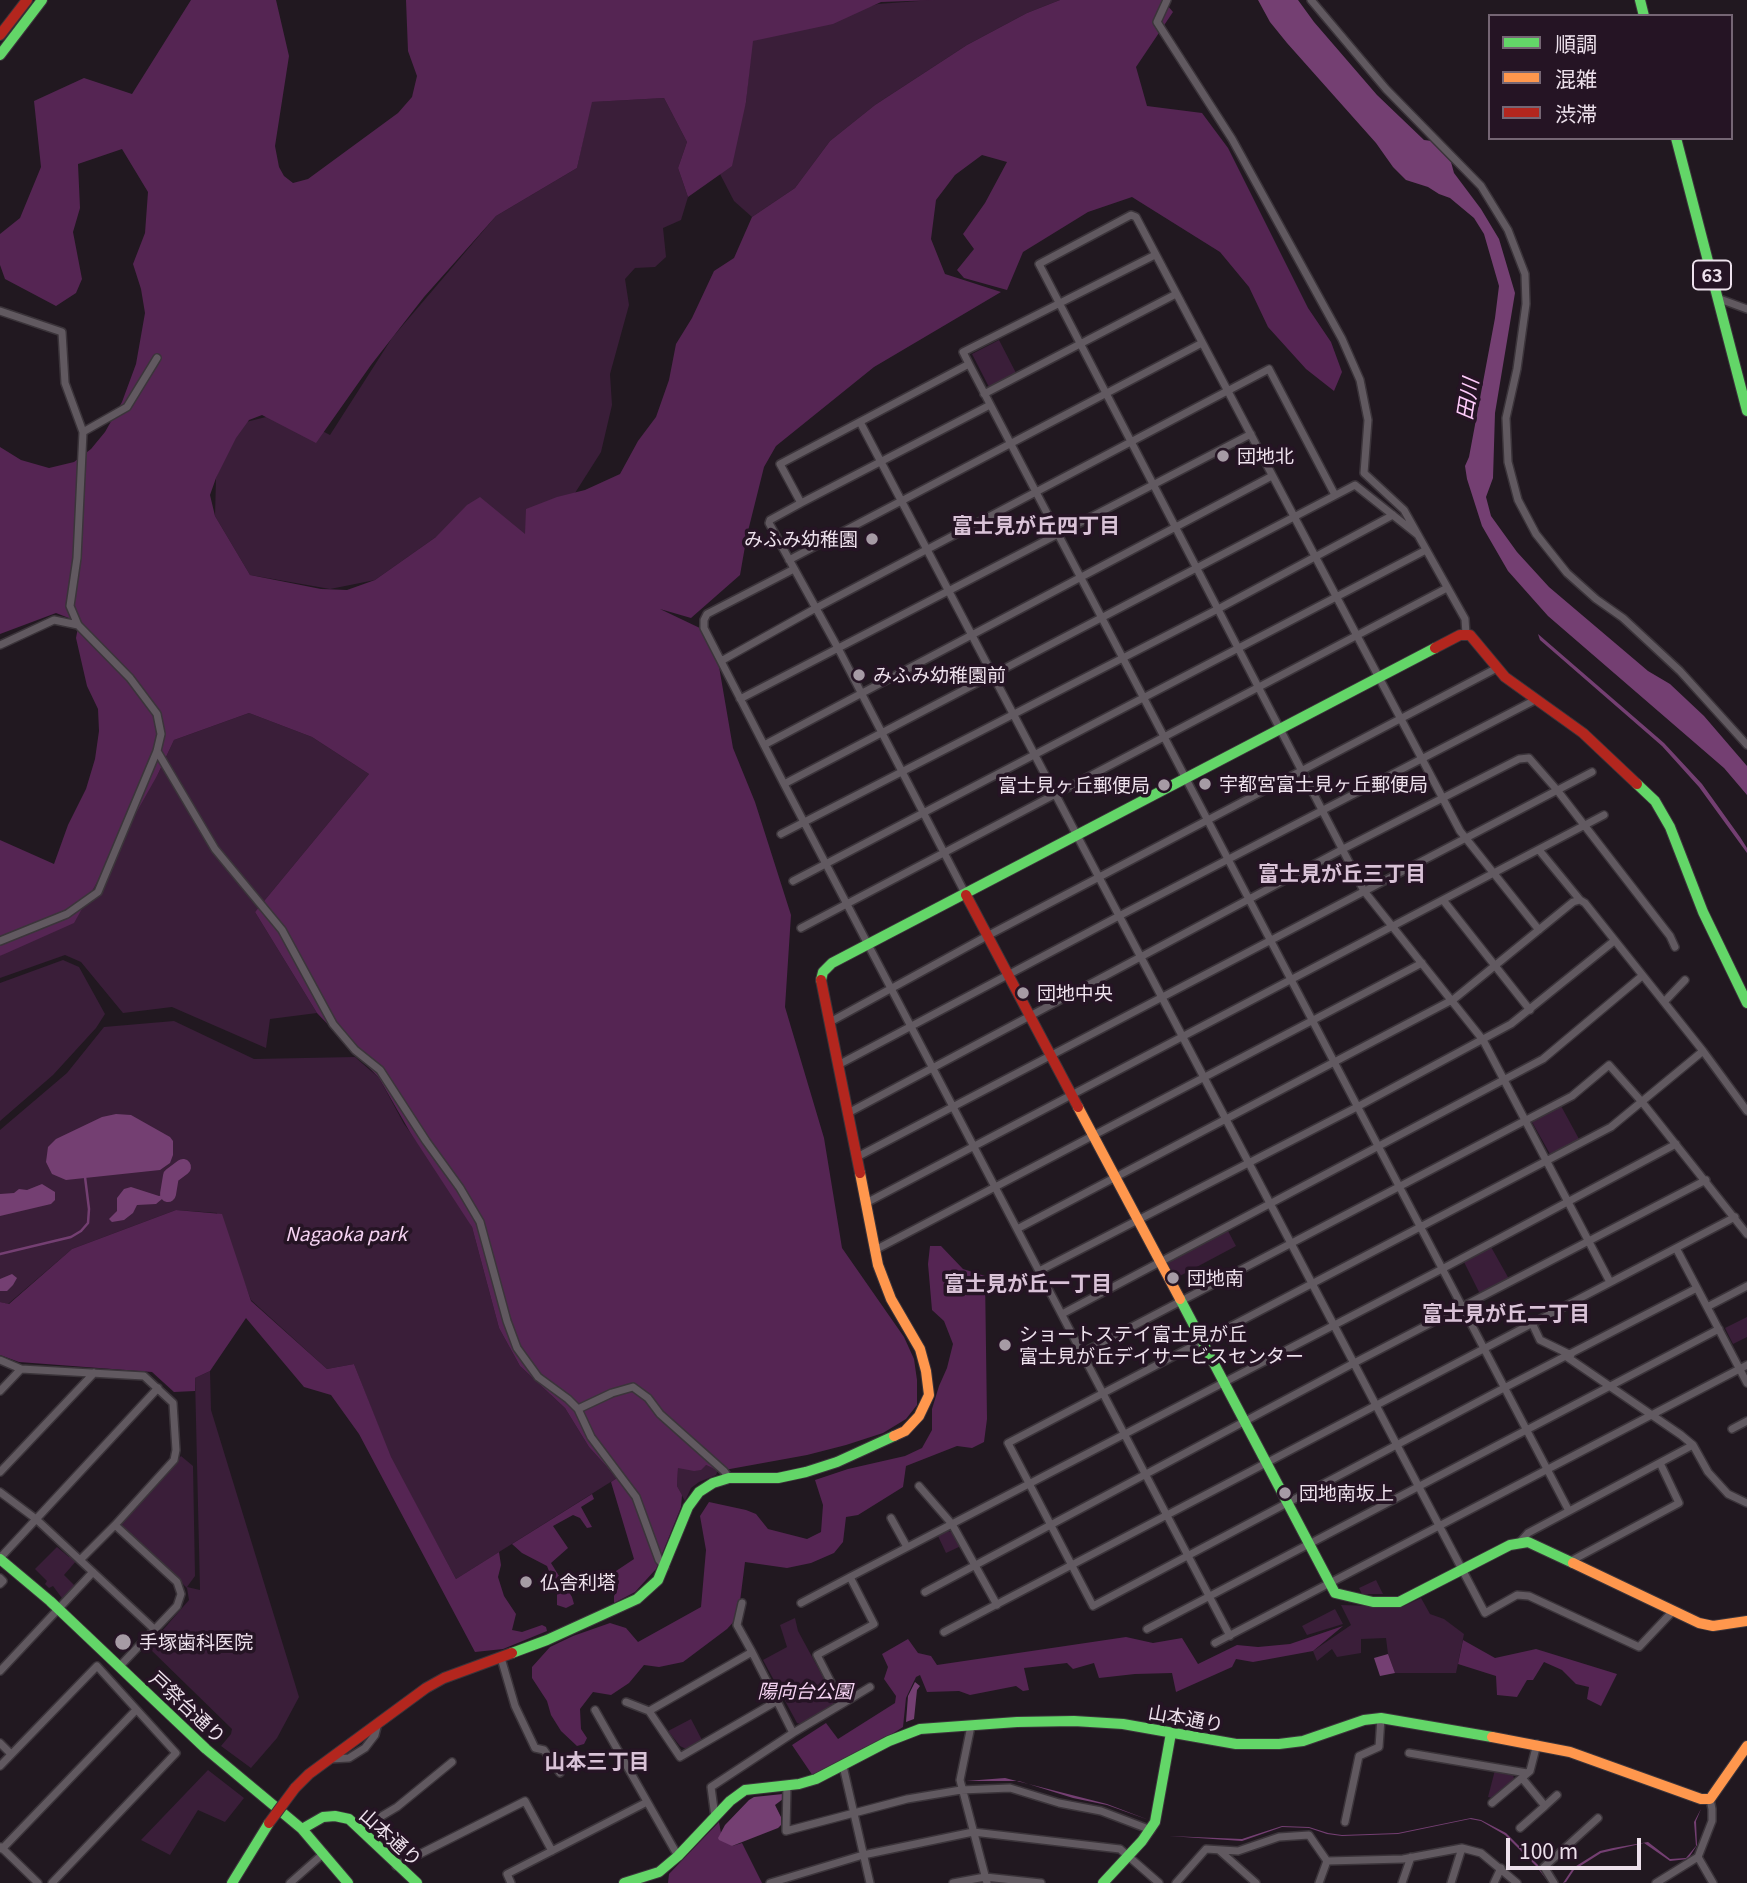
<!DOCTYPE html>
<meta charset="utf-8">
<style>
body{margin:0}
#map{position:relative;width:1747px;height:1883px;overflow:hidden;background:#211820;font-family:Georgia,"Noto Sans JP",serif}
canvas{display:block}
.legend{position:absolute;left:1488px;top:14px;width:245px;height:126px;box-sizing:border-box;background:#251424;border:2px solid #756674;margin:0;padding:9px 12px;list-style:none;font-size:21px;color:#ede1ec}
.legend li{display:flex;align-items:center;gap:14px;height:35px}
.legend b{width:35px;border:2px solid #756674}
.scale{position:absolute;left:1506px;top:1838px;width:135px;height:32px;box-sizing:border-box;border:4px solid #ede1ec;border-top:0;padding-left:9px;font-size:21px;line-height:24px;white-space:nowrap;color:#ede1ec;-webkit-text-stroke:5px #251424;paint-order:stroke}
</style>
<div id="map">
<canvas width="1747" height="1883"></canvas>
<ul class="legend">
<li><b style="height:9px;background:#63d668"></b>順調</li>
<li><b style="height:9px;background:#ff974d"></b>混雑</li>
<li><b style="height:9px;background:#b3261e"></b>渋滞</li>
</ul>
<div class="scale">100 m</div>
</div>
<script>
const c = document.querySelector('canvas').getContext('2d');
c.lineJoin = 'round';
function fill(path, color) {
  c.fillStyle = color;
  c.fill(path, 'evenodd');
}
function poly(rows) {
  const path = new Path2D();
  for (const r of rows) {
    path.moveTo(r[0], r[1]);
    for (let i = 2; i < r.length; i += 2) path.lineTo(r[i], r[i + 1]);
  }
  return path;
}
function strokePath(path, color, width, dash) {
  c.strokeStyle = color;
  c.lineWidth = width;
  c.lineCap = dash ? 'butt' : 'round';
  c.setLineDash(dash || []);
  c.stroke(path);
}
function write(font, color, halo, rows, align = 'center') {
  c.font = font + ' Georgia,"Noto Sans JP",serif';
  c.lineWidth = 7;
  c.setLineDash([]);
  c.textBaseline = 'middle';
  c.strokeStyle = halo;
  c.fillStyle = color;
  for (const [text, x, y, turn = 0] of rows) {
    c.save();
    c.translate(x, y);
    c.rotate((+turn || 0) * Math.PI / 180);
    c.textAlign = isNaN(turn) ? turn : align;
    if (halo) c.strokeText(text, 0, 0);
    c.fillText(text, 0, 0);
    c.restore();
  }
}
fill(poly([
 [932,0,1060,0,1027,13,967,45,875,105,830,141,795,188,752,217,734,201,720,174,746,102,752,41,878,4],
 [664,98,687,142,678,168,688,197,681,220,663,228,666,257,655,267,635,268,625,279,629,305,610,374,612,405,601,452,575,493,525,535,436,537,375,580,330,589,250,575,215,516,216,478,238,424,286,412,330,435,392,338,496,216,577,168,591,102],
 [999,340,1016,373,989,387,972,354],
 [249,713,312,737,369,774,255,912,317,1013,270,1019,266,1048,172,1007,123,1013,81,962,65,955,0,978,0,956,5,953,158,774,174,740],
 [63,960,79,967,105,1014,96,1028,53,1075,0,1121,0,983],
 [174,1021,254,1059,355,1057,379,1078,404,1124,454,1192,472,1227,499,1328,520,1366,565,1408,589,1447,617,1478,456,1579,390,1457,354,1364,327,1369,251,1300,217,1213,176,1210,72,1249,8,1304,0,1302,0,1130,67,1073,104,1027],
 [1561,1106,1579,1139,1550,1154,1532,1122],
 [1227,1229,1236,1246,1176,1278,1168,1264,1169,1260],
 [1491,1247,1509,1279,1480,1294,1464,1262],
 [1747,1317,1747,1337,1733,1344,1725,1328],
 [210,1371,211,1410,299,1697,277,1738,251,1768,221,1746,231,1734,232,1729,148,1647,189,1600,187,1588,119,1523,181,1456,193,1466,195,1576,187,1587,200,1590,195,1378],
 [706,1465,718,1470,716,1475,699,1482,691,1488,685,1501,677,1486,678,1468],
 [947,1531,953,1532,961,1546,946,1553,938,1536],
 [57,1547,69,1557,72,1555,77,1560,64,1575,80,1591,67,1605,53,1586,49,1588,45,1584,47,1581,35,1569],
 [1376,1580,1383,1594,1362,1594,1359,1588],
 [1421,1598,1430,1614,1444,1619,1464,1634,1456,1673,1395,1673,1388,1654,1386,1638,1361,1639,1361,1653,1337,1657,1332,1649,1317,1661,1313,1651,1351,1625,1341,1605,1402,1607],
 [1335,1609,1343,1624,1307,1635,1302,1626],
 [795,1618,798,1631,835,1699,833,1704,803,1725,797,1723,763,1660,787,1647,780,1625],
 [691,1719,702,1740,686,1749,680,1746,668,1731],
 [208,1770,244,1798,225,1822,198,1810,170,1855,141,1840],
 [1495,1770,1513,1774,1514,1779,1492,1798,1488,1797]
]), '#3a1e39');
fill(poly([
 [191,0,276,0,289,56,275,146,279,167,284,176,293,183,308,179,398,113,412,97,417,76,408,51,406,0,935,0,881,2,833,24,753,41,746,102,732,166,688,197,678,168,687,142,664,98,592,102,577,168,496,216,424,297,371,365,316,443,262,415,249,420,236,438,216,478,210,495,215,516,250,575,321,589,347,590,375,580,436,537,467,505,480,497,525,534,526,509,557,497,585,490,620,474,638,441,656,417,669,380,676,344,692,318,714,271,734,258,752,217,795,188,830,141,875,105,967,45,1027,13,1060,0,1163,0,1173,12,1136,67,1147,106,1202,113,1228,148,1308,308,1331,342,1342,372,1334,391,1306,369,1268,327,1249,287,1220,252,1132,197,1088,212,1023,252,1007,290,964,278,957,270,974,249,963,234,985,203,1007,162,982,155,955,175,936,200,931,239,945,274,1001,292,874,367,776,446,764,467,747,535,740,575,691,618,660,609,704,630,716,649,733,748,755,802,791,915,785,1007,824,1138,842,1248,904,1337,914,1359,917,1380,917,1405,906,1419,883,1433,846,1445,807,1455,719,1471,706,1465,701,1470,694,1471,678,1468,677,1486,682,1495,681,1507,656,1569,635,1592,614,1603,614,1596,618,1588,616,1571,634,1559,611,1482,617,1478,589,1447,565,1408,520,1366,499,1328,472,1227,410,1132,379,1078,317,1013,255,912,369,774,312,737,249,713,174,740,158,774,74,923,0,956,0,840,54,864,68,825,86,789,95,759,99,731,98,709,87,686,76,638,79,622,56,613,0,634,0,447,21,460,49,468,74,462,91,449,105,432,122,402,136,364,145,313,141,289,133,264,145,233,148,192,122,149,78,164,80,208,73,232,82,279,76,293,56,306,5,279,0,265,0,234,20,218,41,167,34,101,84,78,132,94],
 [176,1210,222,1214,251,1301,327,1369,354,1364,391,1457,456,1579,499,1552,501,1565,498,1577,504,1596,516,1614,512,1630,522,1632,542,1625,546,1627,547,1631,503,1649,475,1652,359,1434,331,1395,304,1387,246,1318,210,1371,195,1378,195,1391,174,1392,152,1372,19,1362,0,1355,0,1302,9,1304,72,1249],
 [930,1246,941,1246,963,1269,985,1276,987,1419,984,1442,972,1448,957,1446,906,1466,903,1487,858,1515,846,1517,843,1542,834,1553,811,1563,787,1568,745,1562,738,1617,727,1629,683,1662,659,1667,644,1665,629,1683,611,1695,593,1692,580,1709,581,1729,587,1738,584,1744,577,1746,561,1731,551,1715,547,1701,532,1678,532,1667,550,1647,573,1636,610,1623,626,1628,638,1642,701,1607,706,1550,700,1516,709,1502,746,1510,756,1514,768,1529,807,1539,821,1532,823,1505,815,1480,848,1469,905,1456,922,1448,932,1430,932,1409,939,1386,947,1368,953,1344,944,1321,932,1310,928,1264],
 [592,1494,594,1499,581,1507,592,1527,587,1528,580,1518,573,1515,553,1526,568,1548,551,1563,572,1597,574,1604,566,1608,557,1605,557,1592,547,1566,522,1553,512,1544],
 [1343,1626,1313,1651,1253,1662,1236,1659,1232,1667,1176,1692,1172,1673,1135,1674,1099,1678,1094,1663,1073,1669,1067,1663,1024,1668,1029,1690,1023,1691,1016,1686,970,1695,959,1691,927,1692,920,1675,916,1677,906,1698,903,1727,884,1739,813,1776,792,1745,826,1723,838,1739,895,1703,896,1696,884,1679,888,1667,882,1654,908,1639,918,1653,931,1656,937,1665,1126,1637,1153,1643,1182,1638,1198,1664,1237,1645,1258,1647,1290,1644],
 [1463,1640,1495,1658,1536,1649,1617,1674,1601,1706,1587,1699,1589,1687,1576,1684,1562,1670,1544,1662,1533,1680,1527,1680,1517,1697,1497,1695,1496,1676,1458,1664],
 [719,1822,721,1833,732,1846,742,1843,762,1883,668,1883,669,1874]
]), '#552553');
fill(poly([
 [1258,0,1298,0,1314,22,1377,95,1424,140,1432,141,1451,162,1454,173,1481,209,1499,239,1515,293,1495,413,1493,478,1486,497,1491,516,1517,552,1549,587,1648,671,1670,684,1704,716,1747,766,1747,795,1724,768,1548,616,1508,571,1482,526,1467,479,1465,466,1469,457,1495,318,1499,286,1484,234,1474,218,1450,198,1439,194,1428,187,1406,180,1393,167,1376,143,1287,43,1270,22],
 [1538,634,1664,743,1702,784,1740,837,1747,848,1747,853,1699,787,1662,746,1540,640],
 [116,1114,131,1115,170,1137,173,1141,173,1155,170,1163,160,1170,66,1180,52,1174,46,1162,48,1147,56,1139,102,1117],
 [42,1184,55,1192,55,1200,51,1204,0,1216,0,1194,14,1193,19,1189,27,1190],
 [131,1187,159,1196,168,1194,156,1204,137,1205,133,1213,124,1220,112,1222,109,1219,117,1211,117,1198,124,1189],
 [12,1274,17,1278,13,1285,7,1291,0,1291,0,1279],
 [1388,1654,1395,1673,1380,1676,1374,1658],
 [915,1682,920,1686,917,1690,914,1719,906,1722,908,1696],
 [1005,1778,1107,1804,1149,1820,1107,1805,1073,1798,1019,1781,966,1781],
 [783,1794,783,1799,775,1805,781,1817,781,1825,778,1828,732,1846,719,1840,718,1838,725,1825,749,1800,754,1797],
 [1701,1809,1696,1821,1697,1845,1688,1859,1670,1861,1644,1843,1601,1853,1574,1870,1566,1882,1563,1883,1573,1868,1600,1851,1613,1848,1648,1842,1670,1859,1686,1858,1696,1846,1694,1822],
 [1471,1818,1481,1820,1506,1833,1538,1865,1549,1883,1536,1866,1505,1835,1481,1821,1470,1819,1398,1834,1342,1836,1327,1834,1309,1828,1282,1827,1242,1841,1169,1836,1242,1839,1282,1826,1309,1827,1328,1833,1342,1835,1398,1833]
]), '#743f72');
strokePath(poly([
 [0,1254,71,1237,81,1231,88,1223,89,1209,85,1177]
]), '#743f72', 2.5);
strokePath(poly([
 [168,1194,171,1176,183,1167]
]), '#743f72', 16);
const street = poly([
 [1167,0,1157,22,1232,139,1342,339,1360,380,1368,420,1364,473,1404,510,1465,619,1466,634],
 [1311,0,1386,89,1481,186,1508,230,1525,274,1526,304,1517,369,1506,418,1508,462,1518,500,1536,534,1567,573,1596,599,1623,618,1680,671,1747,745],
 [1717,298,1747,309],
 [0,311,62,332,65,383,83,432,77,558,70,606,78,625,130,678,157,714,161,734,157,751,98,892,67,914,0,941],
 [969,364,963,352,1155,255],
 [984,394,1176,294],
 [860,422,1485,1613,1517,1595,1529,1596,1639,1647,1673,1611],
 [83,432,127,407,157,358],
 [801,503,780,464,969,364,1569,1511],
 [789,560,1202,343],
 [0,645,54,620,78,625],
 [721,661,816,608,1269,369,1335,495],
 [740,699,1251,434],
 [764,745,1272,476],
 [157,751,215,849,282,930,333,1024,355,1050,380,1070,426,1141,460,1188,480,1222,507,1321,517,1348,538,1377,568,1399,578,1409,591,1437,636,1497,659,1560,665,1567],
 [784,784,704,628,704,620,707,614,794,569],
 [781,834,1218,609,1393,515],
 [1539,850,1580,900],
 [793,881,1426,550],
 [966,895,839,650,769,523,770,520,801,503,990,405],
 [1443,900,1530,1010],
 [801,928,1447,588],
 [1539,930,1460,831,1136,217,1131,215,1039,264,1364,891,1483,1040,1610,1282],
 [1664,1002,1685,980],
 [830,1022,987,936,1497,668],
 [838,1065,1119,916,1535,700],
 [848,1113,1343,849,1519,759,1529,758,1557,790,1670,936,1675,947],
 [857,1157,1592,772],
 [866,1203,1604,815],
 [1017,1229,1454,999,1573,902,1580,900,1585,903,1703,1051,1747,1111],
 [1676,1248,1747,1383],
 [875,1250,1422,963],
 [1039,1271,1357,1107,1511,1024,1614,941],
 [1697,1288,1504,1388,1093,1606,1008,1443,1611,1127,1703,1051],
 [1707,1307,1747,1286],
 [1062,1314,1543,1059,1642,976],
 [1532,1323,1540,1340,1571,1355],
 [1082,1353,1572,1096,1609,1065,1642,1102,1747,1234],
 [1567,1357,1681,1435,1693,1445,1708,1472,1728,1494,1747,1503],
 [0,1360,21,1369,144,1376,173,1403,176,1450,174,1460,115,1525,177,1582,181,1594,177,1606,119,1667],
 [0,1391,21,1369],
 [578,1409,612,1393,633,1387,648,1398,660,1414,724,1471,729,1478],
 [1732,1429,1747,1421],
 [0,1472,94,1373],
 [919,1486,952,1524,997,1605],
 [0,1492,36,1519,154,1629],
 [891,1518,907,1547],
 [1520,1542,1528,1533,1693,1445],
 [0,1558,158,1388],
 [80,1560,115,1525],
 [1569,1562,1679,1503,1660,1463],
 [0,1578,3,1581,0,1584],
 [925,1592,1354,1363,1706,1180],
 [742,1603,737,1625,752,1652],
 [801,1603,850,1577],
 [1147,1629,1719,1329],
 [944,1632,1735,1217],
 [1230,1636,784,784,1355,485,1418,535],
 [1215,1643,1747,1365],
 [501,1658,515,1706,535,1748,544,1750,560,1773],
 [0,1671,93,1572],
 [777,1701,793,1733],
 [626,1702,649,1711,680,1757,777,1701,752,1652,649,1711],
 [842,1704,870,1687],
 [595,1710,678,1856],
 [971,1726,960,1780,987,1883],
 [0,1743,11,1754],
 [1409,1753,1527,1773],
 [330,1759,349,1758,365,1748,375,1735,378,1723],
 [0,1766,97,1666,176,1753,52,1883],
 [843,1766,870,1883],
 [1522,1778,1545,1806,1557,1795],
 [787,1785,786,1831,907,1799,961,1790,1010,1788,1059,1803,1101,1811,1151,1830],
 [1492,1803,1530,1771,1537,1744],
 [715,1817,711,1787,793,1733,842,1704,817,1655,874,1624,850,1577,1442,1269,1676,1144],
 [1345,1822,1359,1756,1379,1747,1381,1718],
 [1520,1828,1545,1806],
 [360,1829,397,1807,452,1762],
 [1,1847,38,1883],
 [2,1849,136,1710],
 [1220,1851,1256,1883],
 [1698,1857,1713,1883],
 [396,1866,525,1801,552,1851],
 [290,1883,324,1853],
 [511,1883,507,1874,647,1802],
 [770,1883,863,1855,973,1832,1120,1849,1159,1883],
 [953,1883,985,1877,1041,1883],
 [1176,1883,1206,1849,1238,1851,1279,1837,1309,1835,1327,1861,1403,1859,1462,1848,1481,1853,1517,1883],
 [1319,1883,1327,1861],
 [1402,1883,1411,1857],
 [1451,1883,1462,1848],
 [1494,1883,1501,1868],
 [1554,1883,1544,1867,1598,1818],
 [1656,1883,1698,1857,1712,1821,1712,1809,1710,1799]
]);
const fast = poly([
 [1640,0,1644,16],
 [0,55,42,0],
 [1676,138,1747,411],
 [1637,784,1655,801,1670,827,1703,912,1747,1003],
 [821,980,823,972,832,963,1435,648],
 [1180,1299,1335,1593,1373,1602,1399,1602,1510,1545,1528,1542,1573,1563],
 [0,1559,50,1601,206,1749,302,1829,348,1883],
 [512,1653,547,1640,637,1599,658,1580,688,1507,699,1492,713,1483,729,1478,778,1478,806,1472,837,1462,894,1436],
 [302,1829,323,1817,335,1816,349,1819,417,1883],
 [232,1883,269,1823],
 [624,1883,659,1872,678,1856,730,1801,745,1790,799,1784,816,1779,889,1741,920,1729,1017,1722,1074,1721,1123,1724,1236,1744,1279,1744,1303,1741,1364,1720,1381,1718,1492,1737],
 [1103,1883,1142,1841,1155,1822,1171,1733]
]);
const slow = poly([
 [1078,1107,1180,1299],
 [860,1173,878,1265,891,1299,920,1349,926,1371,929,1395,919,1416,905,1431,894,1436],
 [1573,1563,1699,1623,1713,1626,1747,1621],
 [1492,1737,1570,1752,1701,1799,1710,1799,1747,1746]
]);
const jam = poly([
 [0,35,27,0],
 [1435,648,1460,635,1470,635,1505,677,1583,733,1637,784],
 [966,895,1078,1107],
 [821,980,860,1173],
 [295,1788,309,1774,426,1688,444,1678,512,1653]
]);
strokePath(street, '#3b343a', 10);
strokePath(fast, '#3b343a', 12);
strokePath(slow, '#3b343a', 12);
strokePath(jam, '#3b343a', 12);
strokePath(street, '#615960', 7);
strokePath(fast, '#63d668', 10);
strokePath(slow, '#ff974d', 10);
strokePath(jam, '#b3261e', 10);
const jamBridge = poly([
 [269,1823,295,1788]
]);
strokePath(jamBridge, '#3b343a', 12, []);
strokePath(jamBridge, '#b3261e', 10);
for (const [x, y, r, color] of [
 [1223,456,7,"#a69ba5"],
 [872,539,7,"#a69ba5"],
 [859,675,7,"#a69ba5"],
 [1205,784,7,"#a69ba5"],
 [1164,785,7,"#a69ba5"],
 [1023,993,7,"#a69ba5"],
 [1173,1278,7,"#a69ba5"],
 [1005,1345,7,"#a69ba5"],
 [1285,1493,7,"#a69ba5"],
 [526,1582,7,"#a69ba5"],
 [123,1642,9,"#a69ba5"]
]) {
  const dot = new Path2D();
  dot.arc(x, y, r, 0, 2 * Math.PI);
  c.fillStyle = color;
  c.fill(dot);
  strokePath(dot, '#251424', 2.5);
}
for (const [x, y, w] of [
 [1712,275,38]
]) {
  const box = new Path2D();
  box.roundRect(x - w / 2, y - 14.5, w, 29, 5);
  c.fillStyle = '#251424';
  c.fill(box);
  strokePath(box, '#ede1ec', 2);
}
write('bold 18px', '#ede1ec', null, [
 ["63",1712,275]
]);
write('19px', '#ede1ec', '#251424', [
 ["団地北",1237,456],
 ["みふみ幼稚園",858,539,"right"],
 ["みふみ幼稚園前",873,675],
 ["宇都宮富士見ヶ丘郵便局",1219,784],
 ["富士見ヶ丘郵便局",1150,785,"right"],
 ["団地中央",1037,993],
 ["団地南",1187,1278],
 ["ショートステイ富士見が丘",1019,1334],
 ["富士見が丘デイサービスセンター",1019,1356],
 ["団地南坂上",1299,1493],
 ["仏舎利塔",540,1582],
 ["手塚歯科医院",139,1642]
], 'left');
write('italic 19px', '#f6d4f3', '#251424', [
 ["Nagaoka park",346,1234],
 ["陽向台公園",805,1691]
]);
write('19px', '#ede1ec', '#251424', [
 ["戸祭台通り",188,1707,43],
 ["山本通り",1186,1718,10],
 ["山本通り",391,1837,42]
]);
write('italic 21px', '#ffccfb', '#251424', [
 ["田川",1467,399,-81]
]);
write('bold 21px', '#d9c2d7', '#251424', [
 ["富士見が丘四丁目",1036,525],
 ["富士見が丘三丁目",1342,873],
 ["富士見が丘一丁目",1028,1283],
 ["富士見が丘二丁目",1506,1313],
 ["山本三丁目",597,1761]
]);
</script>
